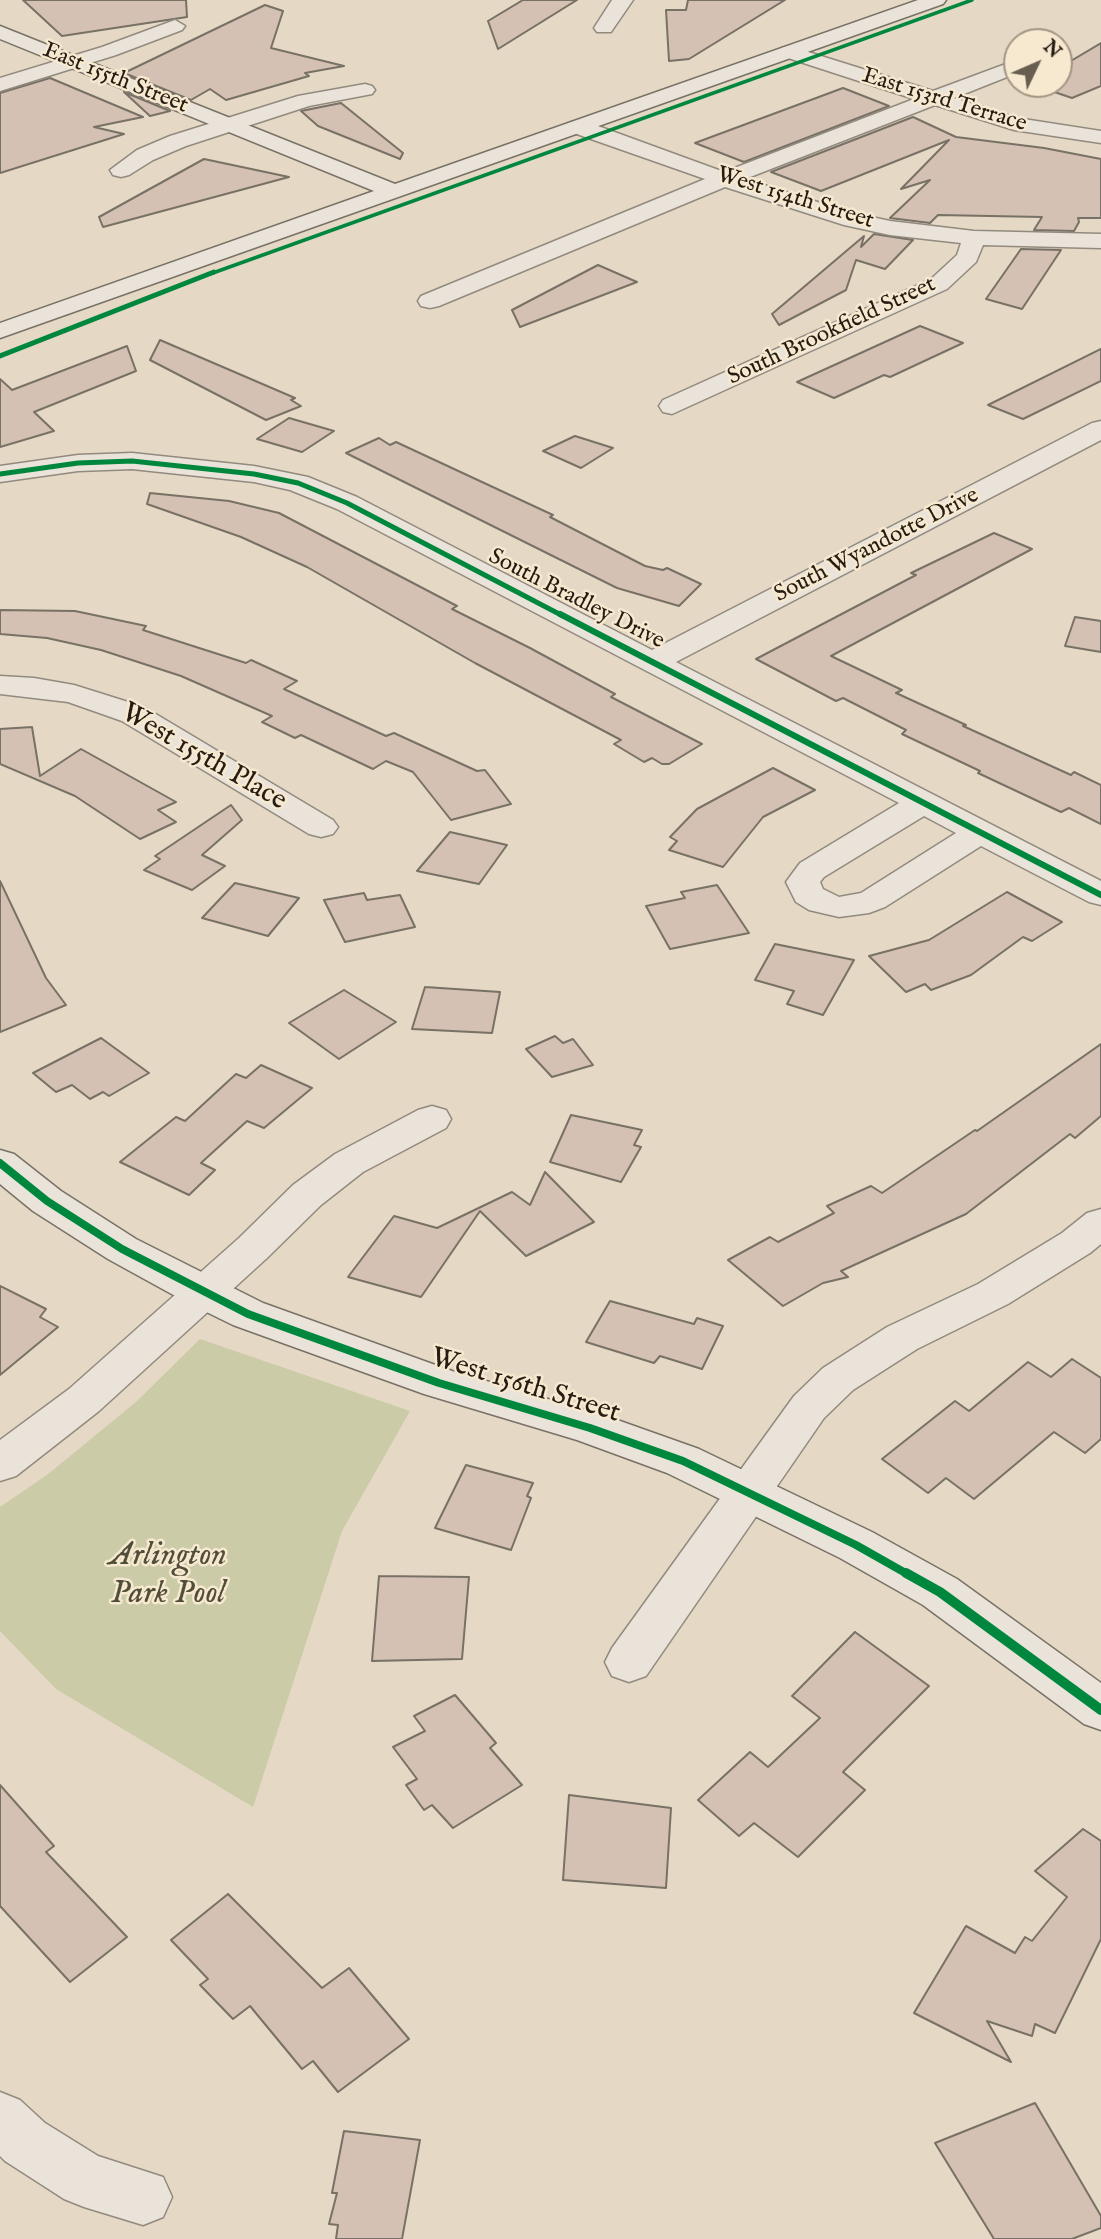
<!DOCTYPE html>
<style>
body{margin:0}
#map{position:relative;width:1101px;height:2239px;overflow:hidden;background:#e5d8c4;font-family:"IM FELL English",serif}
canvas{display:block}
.north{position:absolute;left:1003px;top:28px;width:70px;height:70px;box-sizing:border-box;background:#f7e8d0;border:2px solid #a39684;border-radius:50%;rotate:46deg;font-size:19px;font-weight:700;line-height:28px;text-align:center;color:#251c12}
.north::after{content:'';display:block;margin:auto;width:24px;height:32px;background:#685e50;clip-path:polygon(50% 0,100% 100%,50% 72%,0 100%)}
</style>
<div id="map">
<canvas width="1101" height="2239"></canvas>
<div class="north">N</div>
</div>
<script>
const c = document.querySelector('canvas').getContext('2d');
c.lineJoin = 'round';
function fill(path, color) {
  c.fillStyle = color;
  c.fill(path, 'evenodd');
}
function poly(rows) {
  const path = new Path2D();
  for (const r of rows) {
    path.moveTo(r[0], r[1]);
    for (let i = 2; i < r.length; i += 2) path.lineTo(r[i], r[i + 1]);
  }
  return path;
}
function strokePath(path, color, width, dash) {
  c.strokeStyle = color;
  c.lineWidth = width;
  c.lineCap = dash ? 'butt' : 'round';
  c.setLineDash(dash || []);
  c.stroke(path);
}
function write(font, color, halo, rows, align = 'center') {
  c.font = font + ' "IM FELL English",serif';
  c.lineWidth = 5;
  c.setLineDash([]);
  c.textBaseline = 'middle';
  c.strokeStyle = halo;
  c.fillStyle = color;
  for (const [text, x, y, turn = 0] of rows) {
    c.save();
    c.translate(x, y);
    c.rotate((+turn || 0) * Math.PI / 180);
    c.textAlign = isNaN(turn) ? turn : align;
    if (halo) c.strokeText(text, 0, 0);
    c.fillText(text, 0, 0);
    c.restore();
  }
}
fill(poly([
 [200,1339,410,1411,342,1531,253,1807,56,1689,0,1631,0,1507,47,1475,136,1402]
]), '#cbcba8');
const building = poly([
 [23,0,186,0,187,17,62,36,23,0],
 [523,0,577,0,498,49,488,21,523,0],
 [688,0,785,0,689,59,669,61,666,10,686,10,688,0],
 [265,5,283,11,271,48,344,66,305,73,309,76,226,100,210,89,191,100,124,73,265,5],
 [1101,43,1101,86,1072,98,1031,84,1059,84,1059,68,1101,43],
 [50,78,143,117,94,127,124,134,0,173,0,93,50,78],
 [843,88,889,106,744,162,695,143,843,88],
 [124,92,170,111,150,116,124,92],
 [341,103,403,153,400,159,318,126,301,111,341,103],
 [913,117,956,137,1044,148,1101,159,1101,218,1078,218,1079,222,1074,231,1034,230,1042,217,938,215,930,223,890,218,930,180,901,189,949,140,821,191,771,172,913,117],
 [204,159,289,177,103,227,99,217,204,159],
 [874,234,913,240,885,269,856,260,846,290,779,325,772,314,864,236,861,247,874,234],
 [1021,249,1061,250,1022,309,986,299,1021,249],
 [598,265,637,282,520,327,512,310,598,265],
 [920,326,963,343,890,377,884,375,834,398,797,382,920,326],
 [160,340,295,398,291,400,301,406,266,420,150,360,160,340],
 [127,346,136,371,34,412,54,431,0,447,0,379,12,390,127,346],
 [1101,349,1101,381,1023,419,988,405,1101,349],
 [289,418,334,431,302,452,257,439,289,418],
 [575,436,613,448,581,468,543,451,575,436],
 [379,438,390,445,396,442,553,515,550,517,645,566,663,570,667,568,701,584,679,606,617,588,346,453,379,438],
 [150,493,229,501,279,513,457,606,452,609,530,648,615,694,611,697,702,744,669,764,662,764,652,758,644,762,614,744,621,740,475,663,307,567,241,537,147,504,150,493],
 [994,533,1032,549,831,656,902,690,896,693,966,725,963,726,1071,775,1074,772,1101,785,1101,824,1069,808,1061,812,978,773,980,771,902,734,906,730,843,698,836,701,756,659,916,575,911,573,994,533],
 [0,610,75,611,146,626,143,630,246,663,251,660,297,681,284,689,386,736,394,733,477,771,485,770,511,804,451,820,413,772,386,761,373,769,301,735,295,738,262,722,272,716,181,676,101,650,47,638,0,634,0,610],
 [1075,617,1101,621,1101,652,1065,646,1075,617],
 [32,727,40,776,81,749,176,802,158,810,176,822,140,839,75,796,0,764,0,729,32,727],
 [773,768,815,790,763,817,723,867,669,850,677,841,670,837,697,809,773,768],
 [231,805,242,820,202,855,225,866,192,890,144,870,160,859,155,856,231,805],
 [450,832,507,845,479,884,417,871,450,832],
 [0,881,46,978,66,1005,0,1032,0,881],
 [235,883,299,898,268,936,202,918,235,883],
 [717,885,749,933,670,949,646,906,685,898,681,892,717,885],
 [1007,892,1062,922,1032,941,1023,937,971,975,931,990,925,984,906,992,869,956,929,940,1007,892],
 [364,893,367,900,400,895,415,927,345,942,324,900,364,893],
 [775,944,854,960,823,1015,787,1004,794,991,755,980,775,944],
 [425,987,500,992,492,1033,412,1029,425,987],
 [344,990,396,1022,339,1059,289,1023,344,990],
 [555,1036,563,1043,573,1039,593,1065,552,1077,526,1049,555,1036],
 [101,1038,149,1073,109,1096,103,1092,90,1099,72,1085,56,1092,33,1073,101,1038],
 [1101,1044,1101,1116,1075,1138,1070,1134,966,1214,841,1271,848,1277,823,1283,783,1306,728,1260,770,1237,778,1242,834,1213,827,1206,871,1186,882,1193,975,1130,977,1131,1101,1044],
 [261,1065,312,1088,264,1128,247,1121,201,1163,215,1170,189,1195,120,1162,176,1117,185,1121,236,1074,246,1078,261,1065],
 [571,1115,642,1130,634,1145,641,1147,621,1182,550,1162,571,1115],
 [545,1172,594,1222,526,1256,480,1211,421,1297,348,1277,394,1216,437,1228,512,1192,530,1205,545,1172],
 [0,1286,46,1309,40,1317,58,1327,0,1375,0,1286],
 [610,1301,694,1324,697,1318,723,1326,702,1369,660,1356,654,1363,586,1342,610,1301],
 [1072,1359,1101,1378,1101,1439,1085,1453,1054,1432,974,1499,946,1478,928,1493,882,1459,955,1401,969,1411,1028,1362,1051,1377,1072,1359],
 [466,1465,533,1483,527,1496,531,1498,511,1550,435,1528,466,1465],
 [379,1576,469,1577,462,1659,372,1661,379,1576],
 [855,1632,929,1686,843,1772,865,1790,798,1857,754,1823,739,1836,698,1800,750,1752,768,1767,820,1718,792,1696,855,1632],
 [455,1695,496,1743,490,1748,522,1785,453,1828,432,1805,424,1810,406,1785,417,1779,393,1747,425,1731,414,1716,455,1695],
 [0,1785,54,1846,46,1852,127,1937,70,1982,0,1906,0,1785],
 [569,1795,671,1808,666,1888,563,1880,569,1795],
 [1083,1829,1101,1841,1101,1939,1055,2033,1035,2024,1032,2036,987,2021,1011,2062,914,2013,966,1926,1015,1953,1025,1937,1032,1941,1067,1897,1035,1871,1083,1829],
 [228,1894,322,1988,349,1968,409,2039,338,2092,313,2061,302,2069,250,2006,233,2019,200,1985,208,1979,171,1940,228,1894],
 [1035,2103,1101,2216,1101,2228,1072,2239,994,2239,935,2143,1035,2103],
 [344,2131,420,2140,402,2239,336,2239,338,2225,329,2224,337,2193,332,2193,344,2131]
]);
fill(building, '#d4c1b3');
strokePath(building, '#787165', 2);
const street = poly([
 [612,0,633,0,611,32,597,32,594,28,612,0],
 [175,20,185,26,182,30,116,55,0,91,0,78,102,47,175,20],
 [789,46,933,91,1003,65,1017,65,1017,73,954,98,1017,118,1101,131,1101,143,1014,130,935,105,745,179,849,212,890,221,974,231,1101,234,1101,248,983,245,976,262,947,289,672,414,663,412,659,406,663,400,931,279,957,255,961,243,890,235,844,225,725,187,439,306,430,308,421,306,418,301,421,296,705,179,571,132,568,127,571,122,587,122,724,172,914,99,782,56,779,52,782,48,789,46],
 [365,84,372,86,375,90,372,94,309,106,186,146,153,160,129,175,121,177,113,175,110,170,137,150,170,136,298,96,365,84],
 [1101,421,1101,440,676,662,1101,881,1101,905,1089,902,981,846,885,907,869,913,839,917,809,910,796,902,786,882,800,863,899,803,337,509,290,490,254,482,132,469,78,471,0,482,0,466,78,455,132,453,254,466,308,477,357,497,652,650,1092,423,1101,421],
 [924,816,956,833,861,893,839,897,823,889,820,882,824,877,924,816],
 [0,676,34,678,74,685,144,707,333,820,338,827,333,834,321,837,309,834,122,721,68,702,0,694,0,676],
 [432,1106,446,1110,451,1119,446,1128,363,1172,321,1205,267,1258,99,1411,16,1476,0,1481,0,1440,69,1389,239,1238,293,1185,335,1154,418,1110,432,1106],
 [1101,1209,1101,1244,1090,1253,1008,1304,917,1349,853,1390,824,1418,646,1676,629,1682,612,1676,605,1662,612,1648,794,1396,823,1368,887,1327,978,1284,1062,1233,1087,1213,1101,1209],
 [0,2092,20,2100,45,2123,98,2156,163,2177,172,2197,163,2217,143,2225,84,2207,64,2199,5,2161,0,2156,0,2092]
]);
const secondary = poly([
 [918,0,946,0,943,4,0,338,0,323,374,191,0,39,0,26,395,184,918,0],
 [0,1150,14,1154,61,1191,136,1239,263,1303,452,1371,606,1416,699,1449,872,1532,957,1579,1101,1683,1101,1730,1084,1724,923,1605,840,1558,667,1473,577,1440,424,1394,233,1325,188,1303,108,1259,33,1211,0,1184,0,1150]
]);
strokePath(street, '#928a7e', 3);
strokePath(secondary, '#787165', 3);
fill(street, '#e9e3d9');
fill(secondary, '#e9e3d9');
strokePath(poly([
 [210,274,972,0]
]), '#00873e', 3.5);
strokePath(poly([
 [0,356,214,272],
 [0,474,78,463,132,461,254,474,298,483,347,503,563,616]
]), '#00873e', 5);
strokePath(poly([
 [560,614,1101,895]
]), '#00873e', 6);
strokePath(poly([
 [0,1163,47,1201,122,1249,248,1314,439,1383,590,1428,683,1461,856,1545,909,1575]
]), '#00873e', 8);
strokePath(poly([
 [906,1573,940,1592,1101,1710]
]), '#00873e', 10);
write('23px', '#251c12', '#f7e8d0', [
 ["East 155th Street",115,79,22],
 ["East 153rd Terrace",944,101,17],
 ["West 154th Street",795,199,17],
 ["South Brookfield Street",832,332,-25],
 ["South Wyandotte Drive",877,546,-27],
 ["South Bradley Drive",576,600,27]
]);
write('28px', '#251c12', '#f7e8d0', [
 ["West 155th Place",203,758,30],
 ["West 156th Street",525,1387,17]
]);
write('italic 33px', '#504e38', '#f7e8d0', [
 ["Arlington",168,1557],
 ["Park Pool",168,1595]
]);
</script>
